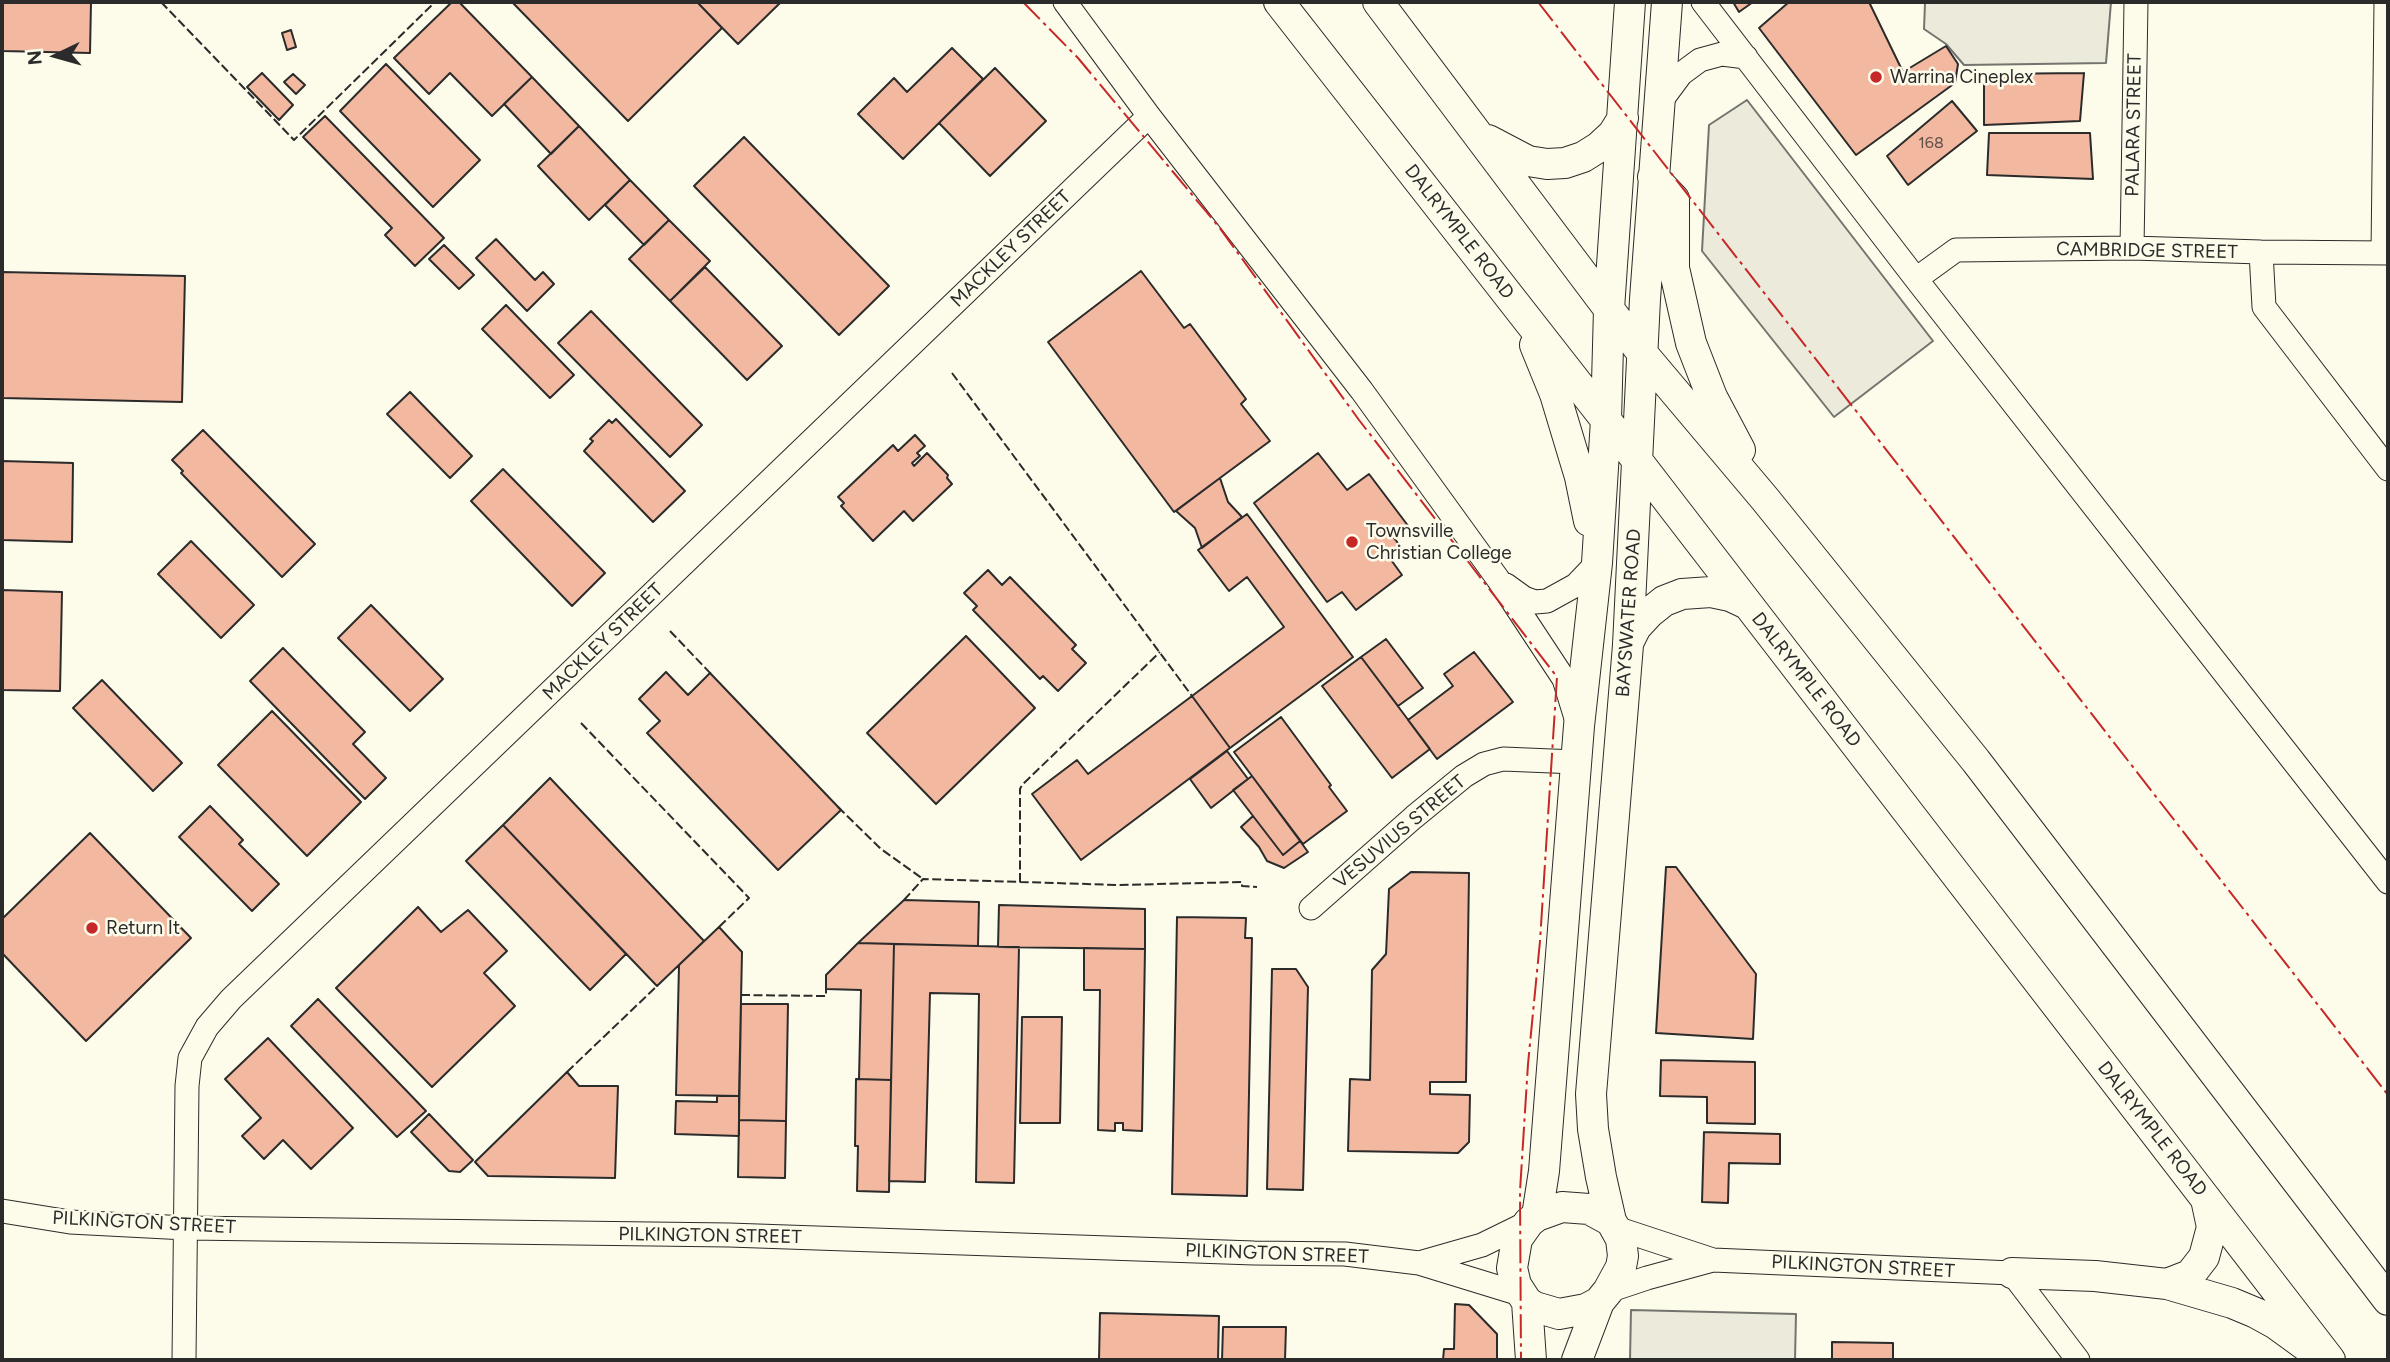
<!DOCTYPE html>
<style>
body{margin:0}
#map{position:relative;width:2390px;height:1362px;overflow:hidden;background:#fdfbea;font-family:Figtree,sans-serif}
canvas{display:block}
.frame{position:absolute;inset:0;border:4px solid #2b2b2b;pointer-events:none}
.north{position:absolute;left:21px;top:21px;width:70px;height:70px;-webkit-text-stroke:5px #fdfbea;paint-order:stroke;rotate:265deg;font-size:19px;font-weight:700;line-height:28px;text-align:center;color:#2b2b2b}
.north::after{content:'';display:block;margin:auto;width:24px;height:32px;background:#2b2b2b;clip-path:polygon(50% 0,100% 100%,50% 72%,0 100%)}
</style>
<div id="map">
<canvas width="2390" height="1362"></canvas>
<div class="frame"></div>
<div class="north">N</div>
</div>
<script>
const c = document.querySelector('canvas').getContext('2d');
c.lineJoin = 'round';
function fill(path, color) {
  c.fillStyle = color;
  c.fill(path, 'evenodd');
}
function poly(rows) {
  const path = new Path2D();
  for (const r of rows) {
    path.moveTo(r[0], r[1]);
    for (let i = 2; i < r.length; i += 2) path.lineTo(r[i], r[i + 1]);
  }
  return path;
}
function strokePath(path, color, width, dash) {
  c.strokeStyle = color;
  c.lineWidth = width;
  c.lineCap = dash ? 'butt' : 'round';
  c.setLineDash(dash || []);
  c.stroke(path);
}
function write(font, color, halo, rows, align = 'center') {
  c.font = font + ' Figtree,sans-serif';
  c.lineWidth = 5;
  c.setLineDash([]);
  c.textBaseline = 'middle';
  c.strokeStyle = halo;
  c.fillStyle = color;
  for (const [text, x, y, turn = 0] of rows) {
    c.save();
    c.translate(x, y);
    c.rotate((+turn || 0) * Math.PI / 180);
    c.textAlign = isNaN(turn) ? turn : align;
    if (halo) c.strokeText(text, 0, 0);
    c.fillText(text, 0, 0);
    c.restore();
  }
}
const parking = poly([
 [1916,2,2111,2,2106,63,1964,65,1946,44,1924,29,1925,3,1916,2],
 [1747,100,1933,341,1834,417,1702,251,1709,125,1747,100],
 [1631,1310,1796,1314,1795,1360,1630,1360,1631,1310]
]);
fill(parking, '#eceadb');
strokePath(parking, '#74746e', 2);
const building = poly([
 [2,2,91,2,90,53,2,51,2,2],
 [452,2,459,2,532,77,492,116,450,73,429,94,394,58,452,2],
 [512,2,697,2,722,28,628,121,512,2],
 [697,2,781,2,738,44,697,2],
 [1733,2,1753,2,1739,12,1733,2],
 [1789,2,1869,2,1903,72,1946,46,1958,64,1955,83,1856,155,1759,28,1789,2],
 [291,30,296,47,287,50,282,33,291,30],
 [952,48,983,79,903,159,858,114,894,78,907,92,952,48],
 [386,64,480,160,433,207,340,111,386,64],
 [995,68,1046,121,990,176,939,123,995,68],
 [262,73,293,105,279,120,247,87,262,73],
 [2084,73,2080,121,1984,125,1984,74,2084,73],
 [293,74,305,85,296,94,284,82,293,74],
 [532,77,579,126,551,154,504,104,532,77],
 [1952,101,1977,131,1908,185,1887,156,1952,101],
 [325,116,444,238,415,266,385,235,392,228,303,137,325,116],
 [579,126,630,180,589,220,538,166,579,126],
 [1989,133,2090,133,2093,179,1987,175,1989,133],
 [744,137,889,286,839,335,694,186,744,137],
 [630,180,669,220,644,245,605,205,630,180],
 [669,220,710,261,670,301,629,259,669,220],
 [496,239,535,280,543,272,554,284,527,311,476,258,496,239],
 [444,245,474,275,459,289,429,259,444,245],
 [705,267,782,346,747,380,670,301,705,267],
 [1141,271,1184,328,1190,324,1246,399,1241,404,1270,441,1174,512,1048,342,1141,271],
 [2,272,185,276,182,402,2,398,2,272],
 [506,305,574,375,550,398,482,329,506,305],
 [591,311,702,425,670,457,558,343,591,311],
 [410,392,472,456,450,478,387,414,410,392],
 [616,419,685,491,653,522,584,451,593,441,590,439,609,420,612,423,616,419],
 [203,430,315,544,282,577,181,473,183,471,172,460,203,430],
 [915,435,925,446,917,453,920,456,912,463,914,466,927,453,948,475,947,478,952,484,913,521,904,511,873,541,841,506,844,503,838,497,893,445,898,451,915,435],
 [1318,453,1347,490,1369,474,1409,527,1394,538,1401,547,1389,557,1402,575,1356,610,1342,592,1327,602,1254,503,1318,453],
 [2,461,73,463,72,542,2,540,2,461],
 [503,469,605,573,572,606,471,501,503,469],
 [1220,478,1228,502,1242,517,1202,548,1195,528,1176,511,1220,478],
 [1247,514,1353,657,1230,748,1192,696,1284,627,1247,577,1229,591,1198,550,1247,514],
 [191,541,254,605,221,638,158,574,191,541],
 [988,570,1002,585,1010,577,1076,645,1072,649,1086,663,1058,691,1043,676,1040,679,973,610,977,606,964,593,988,570],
 [2,590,62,592,60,691,2,690,2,590],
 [371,605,443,679,410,711,338,638,371,605],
 [966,636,1035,708,936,804,867,733,966,636],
 [1386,639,1423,688,1398,706,1361,657,1386,639],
 [283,648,365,732,353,744,386,778,365,799,250,681,283,648],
 [1474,652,1513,702,1437,759,1408,720,1453,686,1444,674,1474,652],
 [1361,657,1430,749,1392,778,1322,686,1361,657],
 [666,672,688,695,710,673,841,810,778,870,647,733,660,721,639,699,666,672],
 [102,680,182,763,153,791,73,708,102,680],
 [1192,696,1230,748,1081,860,1032,794,1077,760,1088,774,1192,696],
 [272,711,361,802,307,856,218,765,272,711],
 [1281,717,1331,785,1329,787,1347,811,1303,844,1234,752,1281,717],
 [1227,751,1248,779,1211,808,1190,779,1227,751],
 [1252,776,1300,841,1283,855,1233,790,1252,776],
 [550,778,704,941,657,986,503,825,550,778],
 [210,806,243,840,239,844,279,884,252,911,179,837,210,806],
 [1253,816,1283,855,1300,841,1308,852,1284,868,1267,861,1259,847,1241,827,1253,816],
 [503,825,626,954,590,990,466,861,503,825],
 [90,833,191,938,86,1041,2,953,2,919,90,833],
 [1666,867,1676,867,1756,974,1753,1039,1656,1033,1666,867],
 [1411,872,1469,873,1466,1082,1430,1082,1430,1094,1470,1095,1469,1142,1458,1153,1348,1151,1350,1079,1370,1080,1372,970,1386,954,1389,889,1411,872],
 [904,900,979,902,978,946,858,943,904,900],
 [999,905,1145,909,1145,949,998,947,999,905],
 [418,907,441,932,468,910,507,951,484,973,515,1006,432,1087,336,988,418,907],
 [1177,917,1246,918,1245,938,1252,938,1247,1196,1172,1194,1177,917],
 [719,927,742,952,739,1096,676,1095,679,965,719,927],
 [858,943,894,944,891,1080,859,1079,861,990,826,989,826,975,858,943],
 [894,944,1019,947,1014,1183,976,1182,979,994,930,993,925,1182,889,1181,894,944],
 [1084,948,1145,949,1142,1131,1123,1130,1123,1123,1115,1123,1115,1131,1098,1130,1100,990,1084,990,1084,948],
 [1272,969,1296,969,1308,987,1303,1190,1267,1189,1272,969],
 [318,999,426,1111,397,1137,291,1026,318,999],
 [741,1004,788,1004,786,1121,739,1120,741,1004],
 [1022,1017,1062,1017,1060,1123,1020,1123,1022,1017],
 [268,1038,353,1128,311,1169,283,1140,264,1159,242,1136,261,1118,225,1079,268,1038],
 [1661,1060,1755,1062,1755,1124,1707,1123,1707,1097,1660,1096,1661,1060],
 [567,1072,579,1086,618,1086,615,1178,488,1176,475,1162,567,1072],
 [856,1079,891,1080,889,1192,857,1191,858,1146,855,1146,856,1079],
 [717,1096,739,1096,739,1136,675,1134,676,1101,717,1102,717,1096],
 [429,1114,473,1160,460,1172,449,1171,411,1132,429,1114],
 [739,1120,786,1121,785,1178,738,1177,739,1120],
 [1704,1132,1780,1134,1780,1164,1729,1163,1728,1203,1702,1202,1704,1132],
 [1455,1304,1469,1305,1497,1334,1497,1359,1443,1360,1444,1349,1454,1349,1455,1304],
 [1100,1313,1219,1316,1218,1360,1099,1360,1100,1313],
 [1223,1327,1286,1327,1285,1360,1222,1360,1223,1327],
 [1832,1342,1893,1343,1893,1360,1832,1360,1832,1342]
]);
fill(building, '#f2b8a0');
strokePath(building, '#2b2b2b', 2);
const minor = poly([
 [1065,2,1149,116,1362,391,1498,579,1564,679,1576,718],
 [1703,2,1916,279,2388,882],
 [1661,101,1681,74,1700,60,1722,54,1746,57],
 [2132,248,2136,2],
 [2261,252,2264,307,2388,469],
 [2383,252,2386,2],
 [1916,279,1956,250,2132,248,2261,252,2388,253],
 [1506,585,1524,598,1535,602,1547,601,1576,585,1597,563],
 [1311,908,1414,817,1464,776,1484,764,1503,759,1576,762],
 [2,1211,70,1222,186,1228,729,1235,1254,1253,1345,1254,1419,1263,1520,1294],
 [1616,1228,1713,1260,2012,1273,2078,1360],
 [1419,1263,1482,1245,1529,1222],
 [1608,1291,1647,1278,1713,1260],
 [184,1360,187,1086,190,1058,207,1027,231,999,1149,116]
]);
const major = poly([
 [1279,2,1606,420,2330,1360],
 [1378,2,1642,353,1765,499,1976,761,2388,1300],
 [1488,140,1528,161,1547,164,1565,163,1583,157,1599,147,1613,134,1623,118],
 [1653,177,1674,199,1674,268,1691,343,1712,397,1740,450],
 [1535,345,1555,394,1580,477,1589,521],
 [1628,643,1636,627,1649,613,1664,601,1682,594,1711,592,1730,596,1747,604],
 [1537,1216,1544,1171,1579,726,1597,563,1606,420,1609,309,1630,2],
 [1611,1221,1589,1209,1562,1207,1537,1216,1529,1222,1517,1239,1512,1268,1516,1285,1527,1302,1535,1307,1559,1314,1586,1309,1599,1302,1608,1291,1621,1267,1623,1256,1621,1239,1611,1221,1601,1177,1593,1129,1591,1094,1628,645,1645,299,1667,2],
 [2012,1273,2095,1276,2167,1284,2232,1303,2256,1313,2276,1324,2309,1348],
 [2167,1284,2190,1275,2204,1257,2212,1227,2206,1199],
 [1527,1302,1531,1360],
 [1577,1360,1599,1302]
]);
strokePath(minor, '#2b2b2b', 25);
strokePath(major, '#2b2b2b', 32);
strokePath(minor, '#fdfbea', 23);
strokePath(major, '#fdfbea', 30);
strokePath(poly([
 [161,2,294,140,435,2],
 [952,373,1192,696],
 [670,631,712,675],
 [581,723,749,898,719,927],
 [838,807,881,849,923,879],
 [1020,882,1020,789,1022,785,1160,652],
 [904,900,923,879,1119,885,1242,882,1242,886,1257,887],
 [741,995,826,996,826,989],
 [567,1072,657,986]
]), '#2b2b2b', 2, [9, 3.5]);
strokePath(poly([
 [1023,2,1078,58,1219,227,1359,420,1557,677,1540,941,1528,1064,1520,1191,1521,1360],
 [1538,2,2388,1095]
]), '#c62828', 2, [24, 5, 3.5, 5]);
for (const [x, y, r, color] of [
 [1876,77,7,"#c62828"],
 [1352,542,7,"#c62828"],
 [92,928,7,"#c62828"]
]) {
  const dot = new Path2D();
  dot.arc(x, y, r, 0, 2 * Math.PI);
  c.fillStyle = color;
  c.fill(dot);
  strokePath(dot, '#fdfbea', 2.5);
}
write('16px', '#5d4e48', null, [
 ["168",1931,143]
]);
write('19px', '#2b2b2b', '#fdfbea', [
 ["Warrina Cineplex",1890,77],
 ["Townsville",1366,531],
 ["Christian College",1366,553],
 ["Return It",106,928]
], 'left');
write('19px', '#2b2b2b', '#fdfbea', [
 ["PALARA STREET",2134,125,-89],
 ["DALRYMPLE ROAD",1459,232,52],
 ["MACKLEY STREET",1011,249,-44],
 ["CAMBRIDGE STREET",2147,251,1],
 ["BAYSWATER ROAD",1629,613,-86],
 ["MACKLEY STREET",603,642,-44],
 ["DALRYMPLE ROAD",1806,680,52],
 ["VESUVIUS STREET",1400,832,-40],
 ["DALRYMPLE ROAD",2152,1129,52],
 ["PILKINGTON STREET",144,1223,3],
 ["PILKINGTON STREET",710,1236,1],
 ["PILKINGTON STREET",1277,1254,2],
 ["PILKINGTON STREET",1863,1267,3]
]);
</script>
